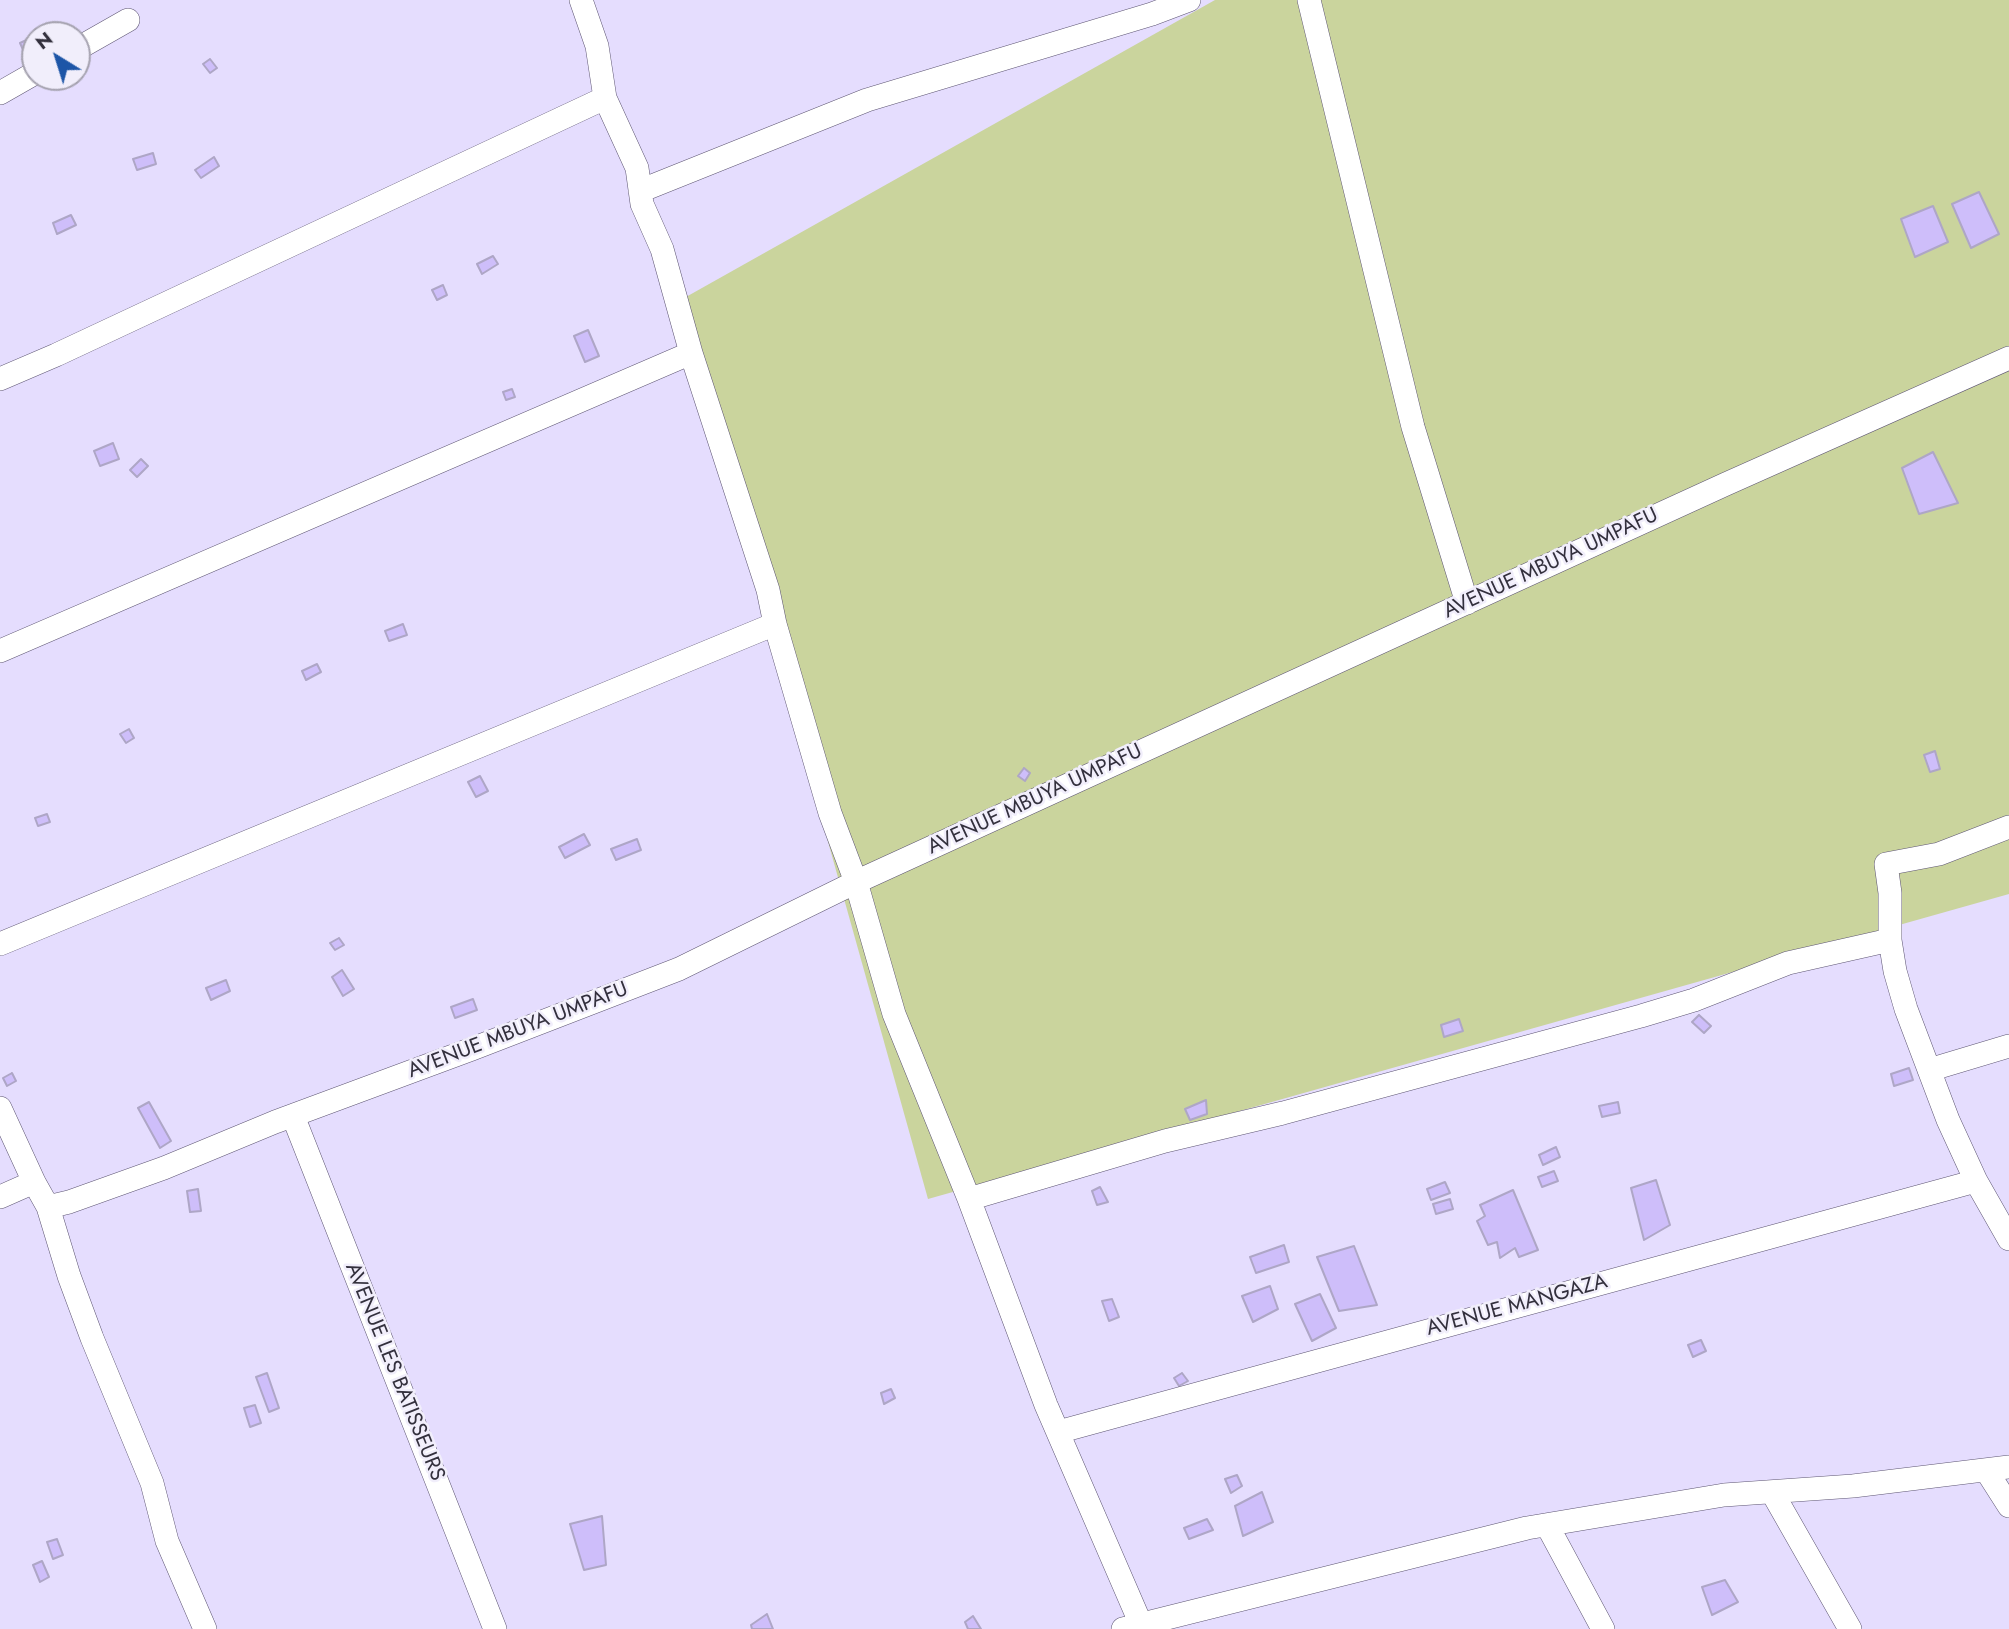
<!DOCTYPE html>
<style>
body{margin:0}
#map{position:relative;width:2009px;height:1629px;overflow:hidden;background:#e5ddfe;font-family:Jost,sans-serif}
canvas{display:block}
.north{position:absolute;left:21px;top:21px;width:70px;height:70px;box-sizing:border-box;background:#f1eefb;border:2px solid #a5a2af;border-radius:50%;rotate:322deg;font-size:19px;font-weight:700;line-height:28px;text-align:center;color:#33303d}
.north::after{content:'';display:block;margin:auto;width:24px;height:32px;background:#1d55a7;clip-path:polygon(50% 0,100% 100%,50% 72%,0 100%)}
</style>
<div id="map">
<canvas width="2009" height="1629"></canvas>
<div class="north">N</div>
</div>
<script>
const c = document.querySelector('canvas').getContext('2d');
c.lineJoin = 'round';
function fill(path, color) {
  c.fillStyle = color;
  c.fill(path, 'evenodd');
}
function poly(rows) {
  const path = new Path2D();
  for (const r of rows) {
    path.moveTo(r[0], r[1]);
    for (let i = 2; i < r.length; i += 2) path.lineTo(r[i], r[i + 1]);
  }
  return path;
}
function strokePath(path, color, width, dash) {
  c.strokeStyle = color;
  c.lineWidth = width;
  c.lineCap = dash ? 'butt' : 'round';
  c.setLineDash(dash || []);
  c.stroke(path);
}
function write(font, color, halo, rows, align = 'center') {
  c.font = font + ' Jost,sans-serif';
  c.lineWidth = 5;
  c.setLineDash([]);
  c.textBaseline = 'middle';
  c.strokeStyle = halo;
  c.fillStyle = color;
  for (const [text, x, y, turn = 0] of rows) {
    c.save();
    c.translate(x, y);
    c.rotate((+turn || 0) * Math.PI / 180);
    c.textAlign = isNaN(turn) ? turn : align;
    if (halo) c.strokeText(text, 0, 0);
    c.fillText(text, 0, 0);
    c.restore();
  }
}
fill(poly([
 [1215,0,2009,0,2009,894,928,1199,677,302]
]), '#cad49d');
const building = poly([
 [35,36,35,47,24,52,20,43,35,36],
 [210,59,217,68,210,73,203,64,210,59],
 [153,153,156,164,137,170,133,159,153,153],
 [214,157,219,166,201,178,195,170,214,157],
 [1979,192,1999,234,1971,248,1952,204,1979,192],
 [1933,206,1948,242,1915,257,1901,219,1933,206],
 [71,215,76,225,57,234,53,223,71,215],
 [493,256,498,264,482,274,477,264,493,256],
 [443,285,447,295,437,300,432,290,443,285],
 [588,330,599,356,585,362,574,336,588,330],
 [512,389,515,397,506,400,503,392,512,389],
 [113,443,119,459,100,466,94,451,113,443],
 [1933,452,1958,503,1919,514,1902,468,1933,452],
 [141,459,148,466,137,477,130,470,141,459],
 [403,624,407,635,389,641,385,631,403,624],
 [317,664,321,672,306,680,302,671,317,664],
 [129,729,134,738,126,743,120,734,129,729],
 [1935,751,1940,769,1930,772,1924,755,1935,751],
 [1024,768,1030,773,1025,781,1018,776,1024,768],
 [480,776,488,791,476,797,468,782,480,776],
 [47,814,50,822,38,826,35,818,47,814],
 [584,834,590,845,565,858,559,847,584,834],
 [637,839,641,850,616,860,611,849,637,839],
 [339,938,344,945,335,950,330,943,339,938],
 [342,970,354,989,343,996,332,977,342,970],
 [226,980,230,991,211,1000,206,988,226,980],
 [473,999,477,1010,455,1018,451,1007,473,999],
 [1699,1015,1711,1026,1704,1033,1692,1022,1699,1015],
 [1459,1019,1463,1031,1444,1037,1441,1025,1459,1019],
 [1909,1068,1913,1080,1894,1086,1891,1074,1909,1068],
 [12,1073,16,1081,7,1086,3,1078,12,1073],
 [1206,1100,1207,1114,1190,1120,1185,1109,1206,1100],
 [149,1102,171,1141,160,1148,138,1108,149,1102],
 [1618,1102,1620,1113,1602,1117,1599,1106,1618,1102],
 [1556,1147,1560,1157,1543,1165,1539,1155,1556,1147],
 [1554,1171,1558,1181,1542,1187,1538,1177,1554,1171],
 [1656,1180,1670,1225,1644,1240,1631,1188,1656,1180],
 [1445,1182,1450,1193,1431,1200,1427,1189,1445,1182],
 [1100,1187,1108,1202,1097,1205,1092,1191,1100,1187],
 [198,1189,201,1211,190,1212,187,1191,198,1189],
 [1513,1190,1538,1250,1519,1257,1515,1248,1500,1258,1497,1242,1488,1245,1477,1221,1485,1216,1480,1205,1513,1190],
 [1450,1199,1453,1209,1436,1214,1433,1204,1450,1199],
 [1284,1245,1289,1262,1256,1273,1250,1257,1284,1245],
 [1354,1246,1377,1305,1339,1311,1317,1257,1354,1246],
 [1270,1286,1278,1309,1253,1322,1242,1296,1270,1286],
 [1320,1294,1336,1328,1312,1341,1295,1304,1320,1294],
 [1112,1299,1119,1317,1109,1321,1102,1301,1112,1299],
 [1701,1340,1706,1351,1693,1357,1688,1345,1701,1340],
 [267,1373,279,1408,269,1412,256,1377,267,1373],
 [1182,1373,1188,1381,1179,1386,1174,1378,1182,1373],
 [891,1389,895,1398,884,1404,881,1393,891,1389],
 [255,1405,261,1423,250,1427,244,1408,255,1405],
 [1237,1475,1242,1486,1231,1493,1225,1479,1237,1475],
 [1262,1492,1273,1522,1243,1536,1235,1506,1262,1492],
 [602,1516,606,1565,584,1570,570,1524,602,1516],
 [1207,1519,1213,1530,1189,1539,1184,1528,1207,1519],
 [57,1539,63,1555,53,1559,47,1542,57,1539],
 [42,1561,49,1577,40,1582,33,1565,42,1561],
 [1725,1580,1738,1602,1712,1615,1702,1587,1725,1580],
 [767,1614,773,1629,752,1629,751,1625,767,1614],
 [973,1616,981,1629,968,1629,965,1622,973,1616]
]);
fill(building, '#cebefa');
strokePath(building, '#aea6c6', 2);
const minor = poly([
 [581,0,597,46,605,98,637,168,642,204,662,249,691,353,768,590,775,624,830,813,856,882,894,1014,969,1199,1046,1405,1143,1629],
 [1309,0,1413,427,1467,603],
 [77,49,128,20],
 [0,93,35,73],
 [640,191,867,100,1152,14,1189,0],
 [0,379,56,355,605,98],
 [0,651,691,353],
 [2009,827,1939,854,1886,864,1890,893,1890,940,1895,971,1906,1009,1948,1120,1976,1181,2009,1239],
 [0,944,775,624],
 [1929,1070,2009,1046],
 [0,1108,34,1182,48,1207,69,1276,92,1338,152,1483,167,1541,205,1629],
 [293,1116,495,1629],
 [0,1197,34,1182],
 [969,1199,1165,1141,1283,1113,1641,1016,1694,1000,1788,963,1890,940],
 [48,1207,69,1202,164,1168,275,1122,472,1049,679,969,856,882,1726,484,2009,358],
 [1058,1432,1976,1181],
 [1986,1470,2009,1506],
 [1772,1492,1850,1629],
 [1547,1525,1603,1629],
 [1123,1629,1527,1528,1724,1495,1853,1486,2009,1467]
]);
strokePath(minor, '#5e5673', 24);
strokePath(minor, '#fff', 23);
write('21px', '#33303d', '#f1eefb', [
 ["AVENUE MBUYA UMPAFU",1551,564,-25],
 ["AVENUE MBUYA UMPAFU",1035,800,-25],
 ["AVENUE MBUYA UMPAFU",518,1031,-21],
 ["AVENUE MANGAZA",1517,1306,-15],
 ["AVENUE LES BATISSEURS",394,1372,68]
]);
</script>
